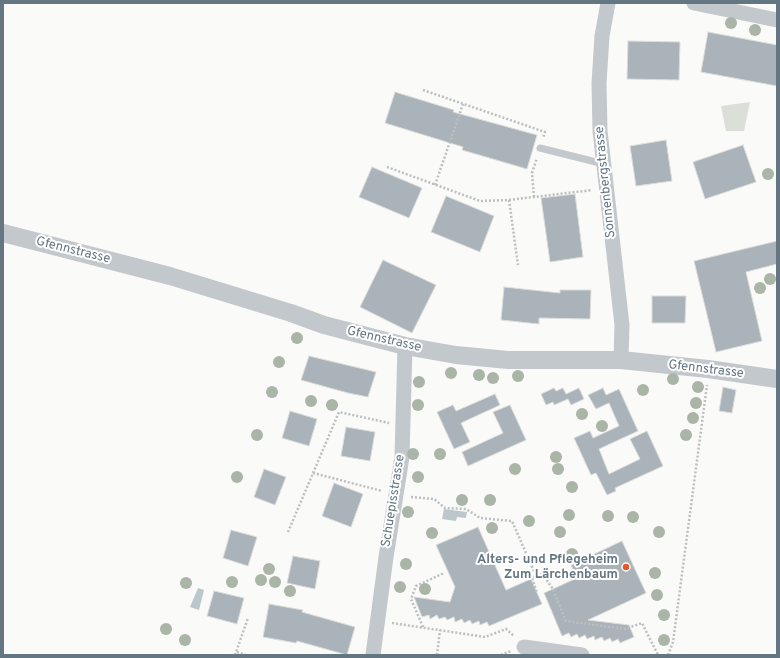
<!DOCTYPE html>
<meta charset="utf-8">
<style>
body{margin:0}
#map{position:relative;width:780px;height:658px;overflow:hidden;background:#fafaf8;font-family:Overpass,sans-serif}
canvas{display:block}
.frame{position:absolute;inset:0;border:4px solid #657683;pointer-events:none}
</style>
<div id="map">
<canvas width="780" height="658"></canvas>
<div class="frame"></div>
</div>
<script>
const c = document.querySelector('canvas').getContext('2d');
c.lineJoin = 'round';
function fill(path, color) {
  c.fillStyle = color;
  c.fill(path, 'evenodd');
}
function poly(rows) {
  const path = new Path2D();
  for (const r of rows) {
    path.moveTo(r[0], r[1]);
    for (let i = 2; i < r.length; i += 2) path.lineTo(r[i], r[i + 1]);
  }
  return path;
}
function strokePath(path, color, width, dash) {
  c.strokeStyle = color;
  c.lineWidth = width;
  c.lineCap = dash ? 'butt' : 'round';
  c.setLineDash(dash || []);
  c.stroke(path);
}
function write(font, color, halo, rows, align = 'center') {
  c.font = font + ' Overpass,sans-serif';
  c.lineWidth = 4;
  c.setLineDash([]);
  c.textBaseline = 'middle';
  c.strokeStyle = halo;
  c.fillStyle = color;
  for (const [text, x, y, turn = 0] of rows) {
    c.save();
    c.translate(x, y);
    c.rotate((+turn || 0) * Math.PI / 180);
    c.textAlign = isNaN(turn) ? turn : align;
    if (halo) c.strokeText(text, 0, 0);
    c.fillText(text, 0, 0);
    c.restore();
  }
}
fill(poly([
 [750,102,744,131,726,131,721,106]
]), '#dadfd7');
fill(poly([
 [444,509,467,512,466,518,457,517,456,521,442,519],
 [198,588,204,590,199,610,190,607]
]), '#bbc7cb');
const building = poly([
 [708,32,777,45,777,86,701,72,708,32],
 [628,41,680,42,679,80,627,79,628,41],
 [395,92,454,110,453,112,537,135,527,169,462,150,463,147,385,123,395,92],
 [666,140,672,181,636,186,630,146,666,140],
 [743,145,756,182,705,199,693,162,743,145],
 [372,167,422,188,409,218,359,197,372,167],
 [575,194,583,257,550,262,541,198,575,194],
 [446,196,494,216,480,252,431,232,446,196],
 [777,241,777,264,746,272,762,341,716,352,694,261,777,241],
 [383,260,436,285,412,333,360,307,383,260],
 [504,287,560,293,560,290,591,290,590,319,539,318,539,324,501,320,504,287],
 [652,296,686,296,685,323,652,323,652,296],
 [309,356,376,372,368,397,348,393,301,380,309,356],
 [723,387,736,390,732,413,719,411,723,387],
 [554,388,556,391,563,388,566,394,579,388,584,399,571,405,568,399,554,405,553,402,546,405,541,394,554,388],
 [603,388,606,395,619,389,638,431,599,449,609,474,640,459,630,439,647,431,663,466,615,488,616,491,607,495,596,473,591,475,574,438,590,431,593,438,619,426,609,403,596,409,588,395,603,388],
 [495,394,500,405,461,423,470,442,454,449,437,412,453,405,456,411,495,394],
 [510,405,526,440,468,466,462,452,503,433,493,412,510,405],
 [290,411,317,419,309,446,282,438,290,411],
 [346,427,375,432,370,461,341,456,346,427],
 [264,469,286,477,275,505,254,497,264,469],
 [334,483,363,494,351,527,322,516,334,483],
 [478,527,506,590,531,579,542,604,489,626,487,622,480,625,479,621,472,624,470,620,464,623,462,619,455,622,454,617,447,620,445,617,439,619,437,615,430,619,429,615,422,617,414,597,450,602,455,587,436,545,478,527],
 [231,530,257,537,248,566,223,558,231,530],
 [622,541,646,593,588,620,629,625,634,637,620,643,618,639,612,642,610,638,604,641,602,637,595,640,594,636,587,639,585,635,579,638,577,634,571,637,569,633,562,636,544,593,577,578,571,565,622,541],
 [293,556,320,561,315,589,287,583,293,556],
 [214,591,244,598,237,624,207,616,214,591],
 [269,604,303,610,302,612,355,627,347,655,297,641,296,643,263,637,269,604]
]);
fill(building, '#aab3b9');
strokePath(building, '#dcdcda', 1);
strokePath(poly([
 [423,90,545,132,543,138],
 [387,167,480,201,509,200,592,190],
 [435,185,463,104],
 [534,197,532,173,537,158],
 [509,200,518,265],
 [313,473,382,491],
 [411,497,434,499,445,508,466,509,480,518,512,521,536,576,532,578,537,593],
 [288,532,339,412,389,423],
 [536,576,544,573,548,582,553,589,566,621,625,629,642,623,658,655],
 [392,623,485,637,506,629,514,636],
 [423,627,411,599,416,586,444,573],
 [237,652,246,655],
 [235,655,248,618],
 [437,655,440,630],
 [501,655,511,651],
 [668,655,673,642,707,385]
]), '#bbbfc2', 2.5, [2, 2]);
strokePath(poly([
 [540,148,604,164]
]), '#c3c8cc', 7);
strokePath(poly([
 [608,3,602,36,599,83,600,131,622,325,621,360],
 [694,3,777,20],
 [524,647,582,655],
 [373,655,386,557,402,457,405,346]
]), '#c3c8cc', 15);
strokePath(poly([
 [3,233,170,276,291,313,324,325,405,346,456,355,508,360,621,360,708,369,777,379]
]), '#c3c8cc', 18);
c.fillStyle = '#aab4a7';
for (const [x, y] of [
 [731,23],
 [755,30],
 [768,174],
 [770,279],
 [760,288],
 [297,338],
 [279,362],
 [451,373],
 [479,375],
 [518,376],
 [493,378],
 [673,379],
 [419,382],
 [698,387],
 [643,390],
 [272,392],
 [311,401],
 [696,403],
 [332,405],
 [418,405],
 [582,414],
 [693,418],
 [602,426],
 [257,435],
 [686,435],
 [413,454],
 [440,454],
 [556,457],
 [515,469],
 [558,469],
 [237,477],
 [418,477],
 [572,487],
 [462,500],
 [490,500],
 [408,512],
 [569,515],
 [608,516],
 [633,517],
 [529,521],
 [492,528],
 [560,532],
 [659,532],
 [432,533],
 [572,554],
 [406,564],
 [269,569],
 [655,573],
 [261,580],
 [232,582],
 [275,582],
 [186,583],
 [400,587],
 [425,589],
 [290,591],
 [657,595],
 [664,615],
 [166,629],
 [185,640],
 [664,640]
]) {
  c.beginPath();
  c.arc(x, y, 6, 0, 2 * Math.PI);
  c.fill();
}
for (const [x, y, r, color] of [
 [626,567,4,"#e4572e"]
]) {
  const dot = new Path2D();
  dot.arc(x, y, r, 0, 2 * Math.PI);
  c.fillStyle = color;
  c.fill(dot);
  strokePath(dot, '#fff', 1.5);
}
write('13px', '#657683', '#fff', [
 ["Sonnenbergstrasse",606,182,-96],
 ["Gfennstrasse",73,251,14],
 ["Gfennstrasse",384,340,13],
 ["Gfennstrasse",706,370,7],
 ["Schuepisstrasse",394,501,-81]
]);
write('bold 13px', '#657683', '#fff', [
 ["Alters- und Pflegeheim",618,560],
 ["Zum Lärchenbaum",618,575]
], 'right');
</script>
